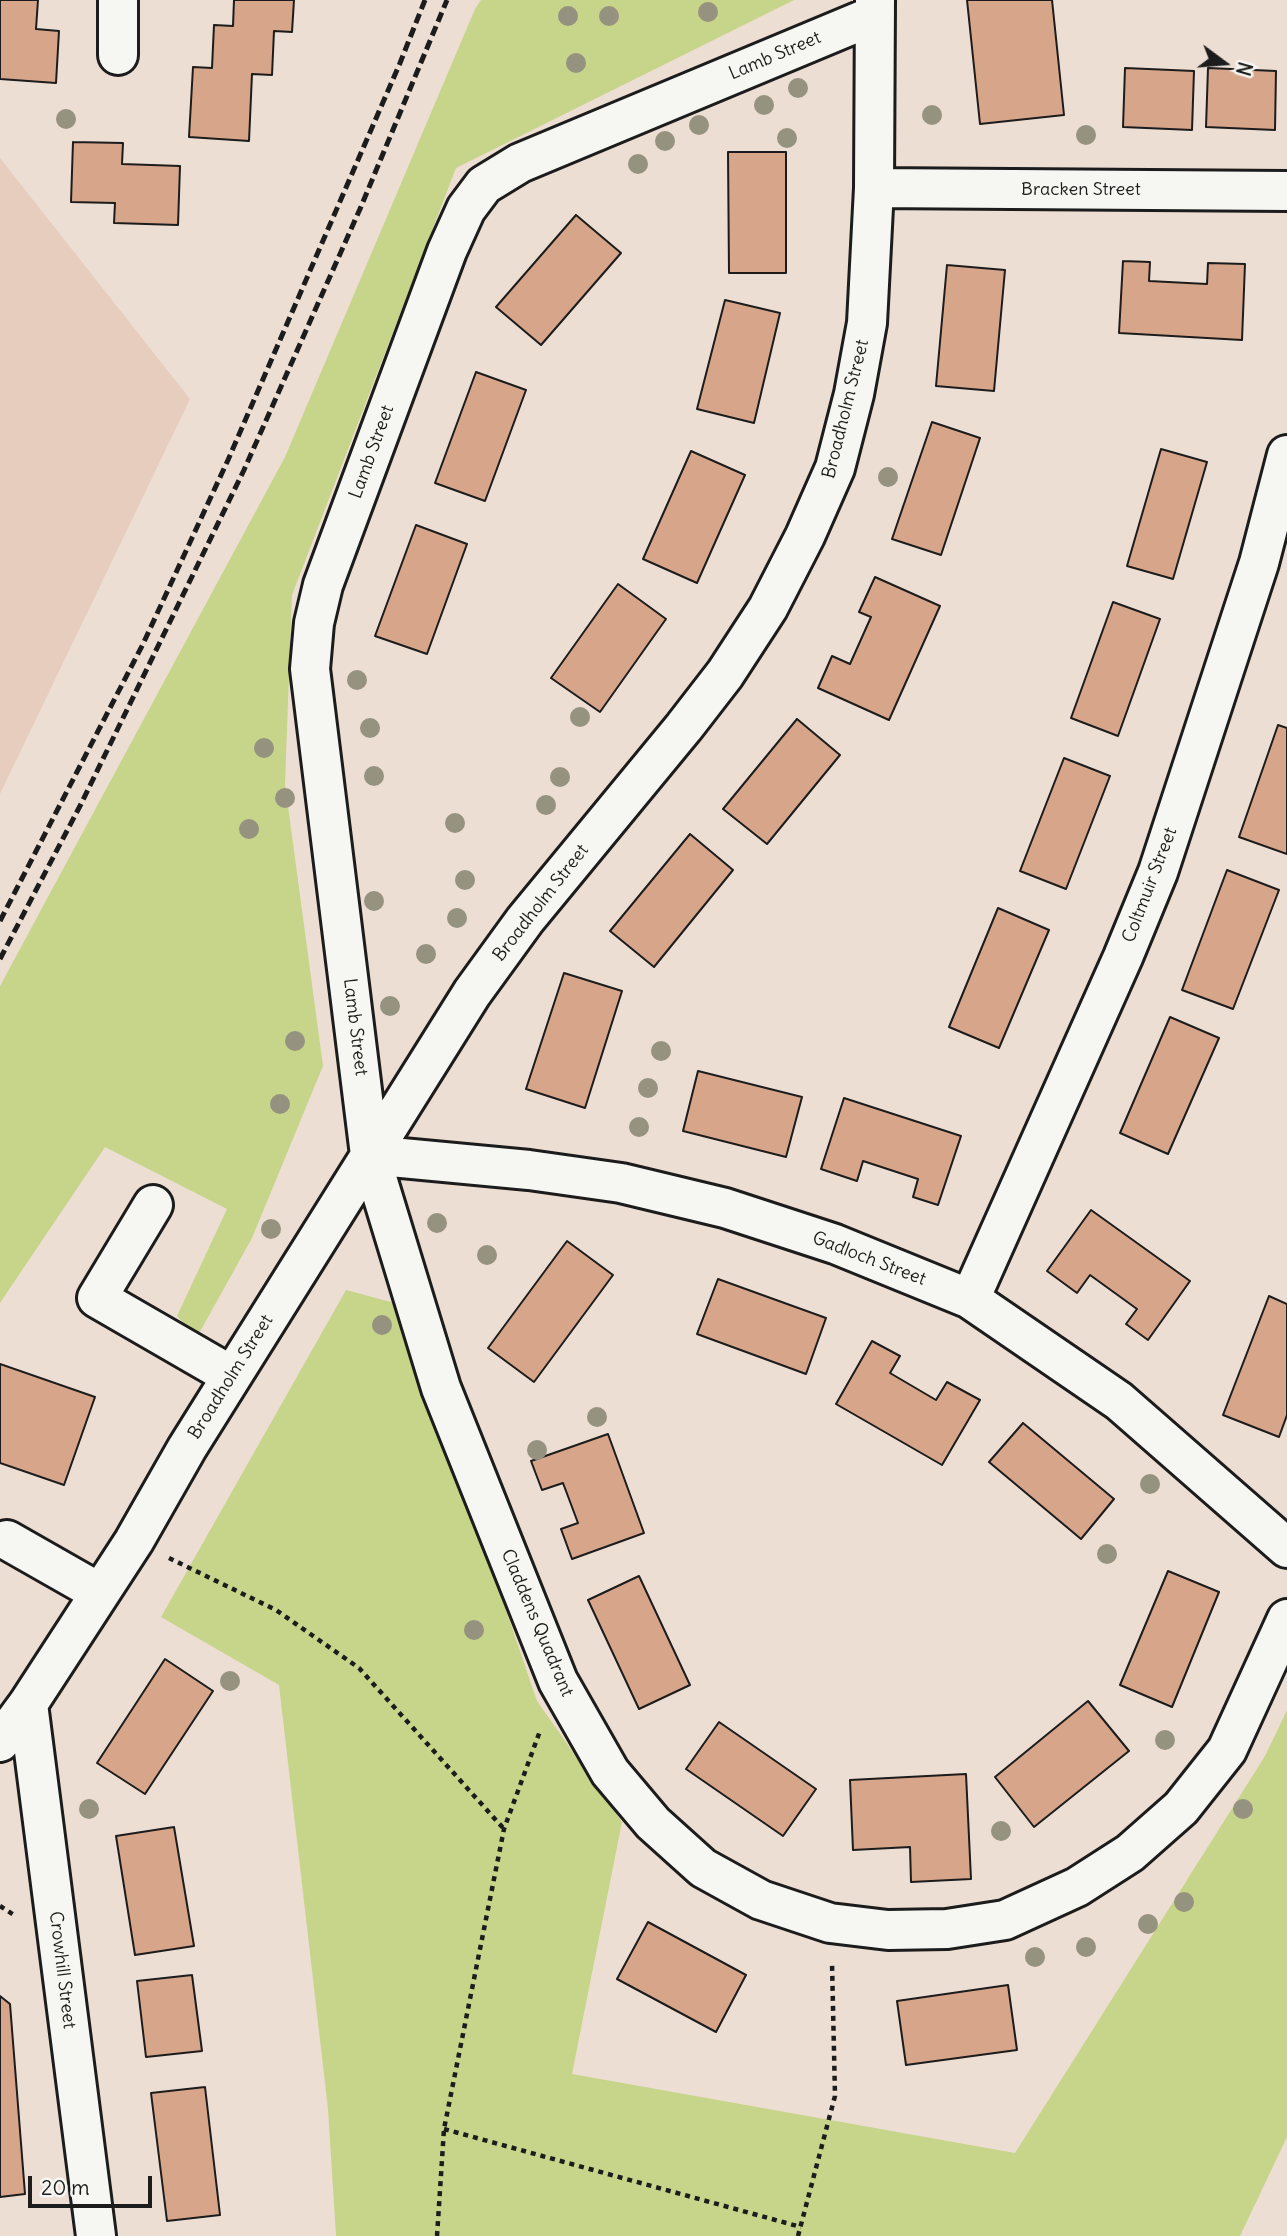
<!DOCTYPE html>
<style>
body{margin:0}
#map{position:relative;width:1287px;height:2236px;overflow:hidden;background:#edded3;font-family:Delius,sans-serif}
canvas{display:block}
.north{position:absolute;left:1189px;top:28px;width:70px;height:70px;-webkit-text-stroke:5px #f6f6f2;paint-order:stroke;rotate:106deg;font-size:19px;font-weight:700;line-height:28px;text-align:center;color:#1c1c1c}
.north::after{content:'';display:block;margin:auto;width:24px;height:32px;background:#1c1c1c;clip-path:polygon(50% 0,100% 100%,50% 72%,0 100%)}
.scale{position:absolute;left:28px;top:2176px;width:124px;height:32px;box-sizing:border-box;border:4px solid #1c1c1c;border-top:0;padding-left:9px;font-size:21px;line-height:24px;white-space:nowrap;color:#1c1c1c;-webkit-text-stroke:5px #f6f6f2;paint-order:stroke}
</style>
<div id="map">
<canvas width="1287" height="2236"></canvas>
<div class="north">N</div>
<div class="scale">20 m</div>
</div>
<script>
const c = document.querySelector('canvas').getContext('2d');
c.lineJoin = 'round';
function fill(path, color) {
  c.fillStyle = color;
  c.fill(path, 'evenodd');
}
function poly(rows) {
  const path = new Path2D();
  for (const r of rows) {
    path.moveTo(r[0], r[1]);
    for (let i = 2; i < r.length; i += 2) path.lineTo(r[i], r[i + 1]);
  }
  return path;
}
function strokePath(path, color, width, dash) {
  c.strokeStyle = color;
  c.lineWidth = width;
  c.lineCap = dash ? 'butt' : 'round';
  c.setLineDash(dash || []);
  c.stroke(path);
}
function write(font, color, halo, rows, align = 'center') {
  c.font = font + ' Delius,sans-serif';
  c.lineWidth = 6;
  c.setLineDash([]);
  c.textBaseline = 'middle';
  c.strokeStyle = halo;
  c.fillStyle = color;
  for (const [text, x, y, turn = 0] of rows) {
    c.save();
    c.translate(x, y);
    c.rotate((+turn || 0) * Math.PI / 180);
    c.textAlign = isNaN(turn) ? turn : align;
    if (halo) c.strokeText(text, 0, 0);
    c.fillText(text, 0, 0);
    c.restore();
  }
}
fill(poly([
 [0,158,190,399,0,794]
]), '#e6cdbd');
fill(poly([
 [481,0,794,0,456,168,292,595,285,784,323,1066,252,1238,197,1337,177,1316,227,1209,105,1147,0,1303,0,986,285,457,475,9],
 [346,1290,402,1305,537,1701,622,1822,572,2074,1015,2153,1265,1756,1287,1710,1287,2137,1240,2236,336,2236,328,2109,279,1685,161,1617]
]), '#c6d589');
const building = poly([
 [0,0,38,0,36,29,59,31,56,83,0,79,0,0],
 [234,0,294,0,292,32,274,31,272,75,252,74,249,141,189,137,193,67,212,68,214,25,233,26,234,0],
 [967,0,1052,0,1064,115,980,124,967,0],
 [1125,68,1194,71,1192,130,1123,127,1125,68],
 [1208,68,1276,71,1275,130,1206,127,1208,68],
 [73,142,123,143,122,164,180,166,178,225,114,223,115,203,71,202,73,142],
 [728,152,786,152,786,273,729,273,728,152],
 [576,215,621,253,541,345,496,307,576,215],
 [1123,261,1150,262,1149,281,1207,284,1208,263,1245,264,1242,340,1119,333,1123,261],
 [947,265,1005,270,994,391,936,386,947,265],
 [725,300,780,313,754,423,697,409,725,300],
 [476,372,526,390,485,501,435,483,476,372],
 [932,422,980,438,941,555,892,539,932,422],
 [1161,449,1207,462,1173,579,1127,566,1161,449],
 [691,451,745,475,697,583,643,559,691,451],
 [416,525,467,544,427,654,375,636,416,525],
 [875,577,940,606,889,720,818,688,832,656,850,664,871,617,859,612,875,577],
 [618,584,666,619,600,712,551,678,618,584],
 [1113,602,1160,619,1118,736,1071,718,1113,602],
 [797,719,840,755,767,844,723,809,797,719],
 [1278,725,1287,728,1287,854,1239,837,1278,725],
 [1064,758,1110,776,1066,889,1020,871,1064,758],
 [690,834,733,870,654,967,610,931,690,834],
 [1227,870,1279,890,1233,1009,1182,990,1227,870],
 [998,908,1049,930,999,1048,949,1027,998,908],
 [564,973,622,991,585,1108,526,1089,564,973],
 [1170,1017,1219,1038,1168,1154,1120,1133,1170,1017],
 [698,1071,802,1097,786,1157,683,1131,698,1071],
 [844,1098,961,1136,938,1205,913,1197,918,1179,863,1161,857,1181,821,1169,844,1098],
 [1091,1210,1190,1281,1148,1340,1126,1324,1137,1309,1090,1275,1077,1293,1047,1271,1091,1210],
 [567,1241,613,1275,534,1382,488,1348,567,1241],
 [718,1279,826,1318,806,1374,697,1334,718,1279],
 [1269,1296,1287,1304,1287,1415,1279,1437,1223,1415,1269,1296],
 [872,1341,900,1356,890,1373,936,1400,947,1382,980,1400,942,1465,836,1404,872,1341],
 [0,1364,95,1397,64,1485,0,1463,0,1364],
 [1023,1423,1114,1499,1081,1539,989,1462,1023,1423],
 [608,1434,644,1533,572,1559,561,1529,578,1523,563,1483,542,1490,531,1461,608,1434],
 [1168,1571,1219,1592,1172,1707,1120,1685,1168,1571],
 [639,1576,690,1685,639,1709,588,1600,639,1576],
 [165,1659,213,1691,145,1794,97,1763,165,1659],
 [1088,1701,1129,1751,1034,1827,995,1777,1088,1701],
 [719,1722,816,1789,783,1836,686,1769,719,1722],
 [966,1774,971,1879,911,1882,910,1847,853,1850,850,1780,966,1774],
 [174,1827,194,1946,135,1955,116,1836,174,1827],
 [648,1922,746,1975,716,2032,617,1979,648,1922],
 [192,1975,202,2051,146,2057,137,1981,192,1975],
 [1008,1985,1017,2050,906,2065,897,2001,1008,1985],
 [0,1996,10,2004,25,2194,0,2197,0,1996],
 [205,2087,220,2215,167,2221,151,2093,205,2087]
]);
fill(building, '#d7a58a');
strokePath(building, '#1c1c1c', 2);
const minor = poly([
 [875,15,520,163,484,185,466,209,447,251,323,585,314,623,310,669,370,1155,441,1388,558,1681,610,1772,653,1823,703,1868,761,1900,830,1923,888,1930,947,1929,1005,1920,1077,1887,1130,1853,1181,1808,1227,1750,1287,1619],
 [118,55,118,0],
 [874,188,1287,191],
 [370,1155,529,1170,621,1183,725,1208,835,1244,970,1299,1119,1401,1287,1548],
 [153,1205,97,1298,232,1376],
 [970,1299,1123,957,1158,872,1259,563,1287,455],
 [7,1540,100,1593],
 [28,1704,96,2236],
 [0,1742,28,1704,134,1541,187,1448,472,993,525,920,684,727,725,674,768,608,805,536,835,468,854,394,867,323,874,188,875,0]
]);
strokePath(minor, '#1c1c1c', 44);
strokePath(poly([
 [169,1558,276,1610,359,1668,504,1829],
 [0,1906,14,1915],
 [444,2129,801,2227],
 [437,2236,444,2129,504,1829,540,1731],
 [798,2236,835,2096,832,1962]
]), '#1c1c1c', 4.5, [5, 5]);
strokePath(minor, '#f6f6f2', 38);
strokePath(poly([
 [0,921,143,644,228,460,400,63,425,0],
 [0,959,81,804,244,470,360,209,447,0]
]), '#1c1c1c', 5, [10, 5]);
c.fillStyle = '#969280';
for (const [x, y] of [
 [708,12],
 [568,16],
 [609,16],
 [576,63],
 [798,88],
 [764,105],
 [932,115],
 [66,119],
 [699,125],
 [1086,135],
 [787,138],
 [665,141],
 [638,164],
 [888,477],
 [357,680],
 [580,717],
 [370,728],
 [264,748],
 [374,776],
 [560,777],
 [285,798],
 [546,805],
 [455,823],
 [249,829],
 [465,880],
 [374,901],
 [457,918],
 [426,954],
 [390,1006],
 [295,1041],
 [661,1051],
 [648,1088],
 [280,1104],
 [639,1127],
 [437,1223],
 [271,1229],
 [487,1255],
 [382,1325],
 [597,1417],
 [537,1450],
 [1150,1484],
 [1107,1554],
 [474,1630],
 [230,1681],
 [1165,1740],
 [89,1809],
 [1243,1809],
 [1001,1831],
 [1184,1902],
 [1148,1924],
 [1086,1947],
 [1035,1957]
]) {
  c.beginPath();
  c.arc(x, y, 10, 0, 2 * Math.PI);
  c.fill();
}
write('18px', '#1c1c1c', '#f6f6f2', [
 ["Lamb Street",775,56,-23],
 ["Bracken Street",1081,190],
 ["Broadholm Street",846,409,-76],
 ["Lamb Street",372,452,-70],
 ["Coltmuir Street",1150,885,-69],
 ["Broadholm Street",541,903,-52],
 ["Lamb Street",355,1027,83],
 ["Gadloch Street",869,1259,21],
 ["Broadholm Street",231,1377,-58],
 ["Claddens Quadrant",537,1623,67],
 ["Crowhill Street",62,1970,83]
]);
</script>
